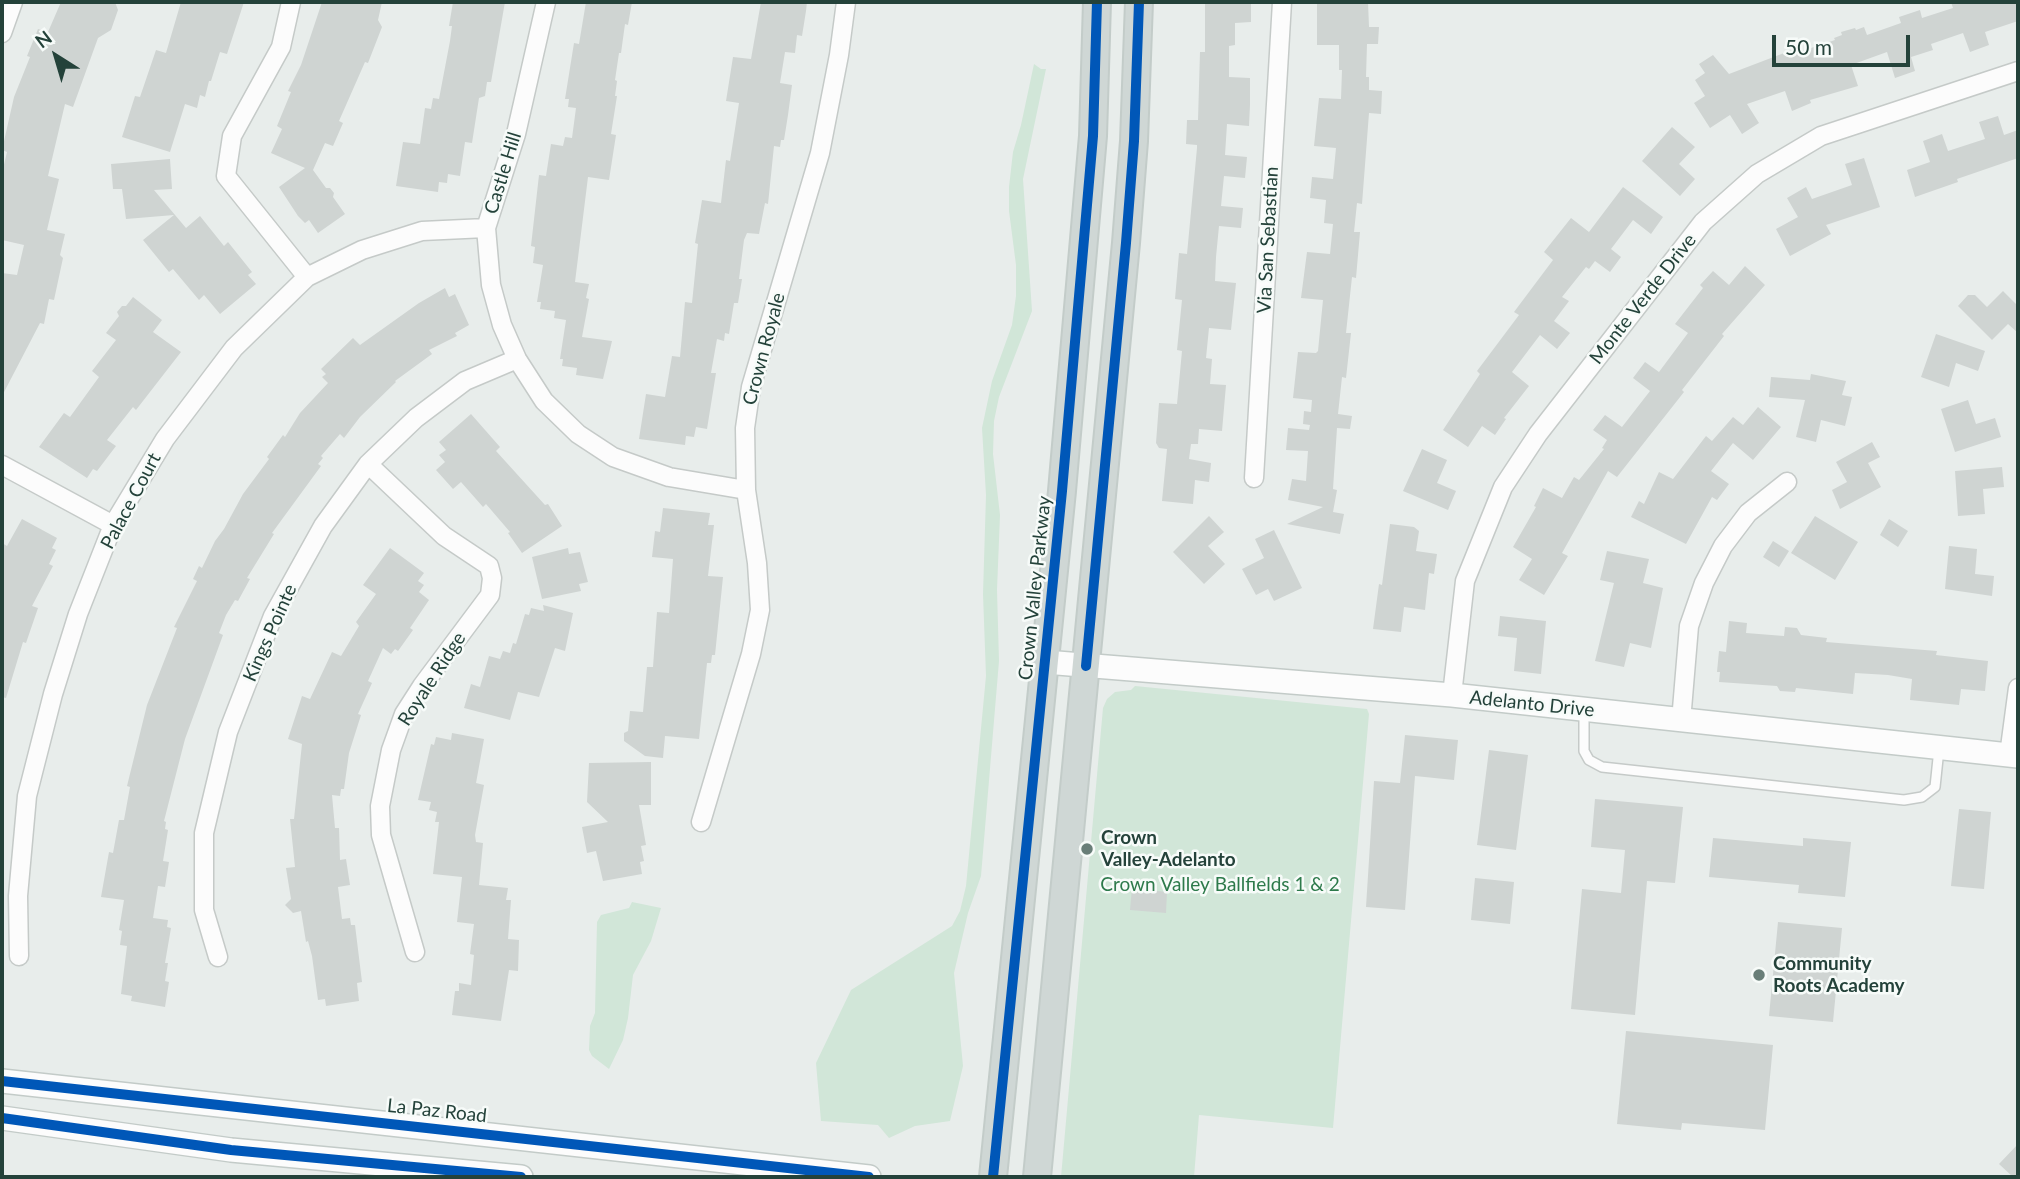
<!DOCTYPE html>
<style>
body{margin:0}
#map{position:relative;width:2020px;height:1179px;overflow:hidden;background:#e8edeb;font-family:Lato,sans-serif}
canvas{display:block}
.frame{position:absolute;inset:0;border:4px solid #24423a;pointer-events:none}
.north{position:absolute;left:21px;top:21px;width:70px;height:70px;-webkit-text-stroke:5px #f7fbf9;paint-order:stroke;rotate:323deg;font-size:19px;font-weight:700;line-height:28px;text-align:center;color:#24423a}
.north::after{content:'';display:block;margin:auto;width:24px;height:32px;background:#24423a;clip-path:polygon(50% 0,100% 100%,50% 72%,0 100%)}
.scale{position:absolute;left:1772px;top:35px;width:138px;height:32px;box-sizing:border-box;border:4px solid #24423a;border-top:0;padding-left:9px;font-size:21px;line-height:24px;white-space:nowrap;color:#24423a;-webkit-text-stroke:5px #f7fbf9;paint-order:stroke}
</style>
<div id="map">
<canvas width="2020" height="1179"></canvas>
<div class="frame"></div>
<div class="north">N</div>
<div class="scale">50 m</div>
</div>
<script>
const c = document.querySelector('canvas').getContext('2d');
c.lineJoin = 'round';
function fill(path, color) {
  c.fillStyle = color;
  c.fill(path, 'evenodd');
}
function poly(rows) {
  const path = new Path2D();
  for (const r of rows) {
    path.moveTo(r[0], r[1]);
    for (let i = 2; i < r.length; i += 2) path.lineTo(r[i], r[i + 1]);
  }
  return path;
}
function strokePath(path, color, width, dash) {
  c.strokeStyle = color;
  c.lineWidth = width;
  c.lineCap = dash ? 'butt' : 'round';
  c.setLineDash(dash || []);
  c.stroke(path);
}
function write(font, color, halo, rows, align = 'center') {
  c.font = font + ' Lato,sans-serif';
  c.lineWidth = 5;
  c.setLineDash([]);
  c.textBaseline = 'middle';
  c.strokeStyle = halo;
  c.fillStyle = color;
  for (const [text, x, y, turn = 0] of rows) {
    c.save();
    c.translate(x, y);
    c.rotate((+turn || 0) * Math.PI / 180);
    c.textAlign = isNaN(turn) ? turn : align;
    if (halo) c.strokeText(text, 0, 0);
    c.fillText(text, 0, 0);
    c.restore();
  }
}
fill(poly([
 [1034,64,1041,69,1046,69,1023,179,1032,311,999,397,994,421,993,454,1000,515,997,590,999,661,981,876,968,913,954,973,963,1066,950,1121,915,1126,889,1138,878,1125,821,1121,816,1063,851,990,952,926,960,911,966,886,986,676,983,594,986,495,982,428,992,381,1012,325,1016,296,1016,265,1009,211,1009,187,1013,152,1021,125],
 [1135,686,1367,709,1369,714,1333,1128,1199,1115,1194,1177,1061,1177,1103,708,1107,699,1115,692,1131,690],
 [632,902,661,908,651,941,633,975,628,1018,623,1040,609,1069,592,1056,589,1050,590,1026,595,1013,597,922,601,915,629,908]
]), '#d1e6d8');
fill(poly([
 [61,2,115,2,118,10,111,30,98,38,73,107,65,104,48,176,59,179,47,230,65,234,60,255,63,258,54,300,49,299,44,324,40,323,2,396,2,273,17,275,24,245,2,240,2,173,7,152,2,150,14,97,30,57,27,56,38,29,48,32],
 [181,2,244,2,227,54,220,52,211,81,209,81,205,97,200,95,197,108,185,104,170,152,122,137,135,96,140,97,156,50,166,53],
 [322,2,382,2,378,20,382,27,368,63,365,62,339,121,343,123,333,146,325,143,313,170,326,188,330,188,334,193,333,197,345,214,318,233,309,220,305,223,298,216,279,187,305,168,271,153,282,129,277,126,291,92,288,91,301,65],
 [453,2,505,2,491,82,487,82,485,96,479,98,472,143,465,142,460,176,448,174,447,183,439,182,438,192,396,186,403,142,420,144,425,108,431,109,433,98,439,99,450,41,452,26,449,26],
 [586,2,632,2,628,25,625,24,621,53,619,53,615,80,617,81,615,96,617,96,611,134,616,135,609,180,588,177,575,282,589,284,586,298,589,299,582,337,612,341,603,379,576,375,577,368,562,366,563,359,560,359,566,320,554,318,555,311,540,309,541,302,537,302,543,265,533,263,535,247,531,246,539,175,546,176,551,144,563,146,565,137,572,138,576,108,568,107,569,99,565,99,574,43,579,44],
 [761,2,807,2,806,11,802,36,797,35,795,53,785,52,780,83,792,85,788,115,784,140,781,140,780,147,774,146,768,204,765,203,759,234,747,233,744,240,739,279,742,279,738,303,734,303,729,334,725,333,724,341,717,339,711,373,716,373,707,429,696,427,694,437,686,436,685,445,639,439,646,394,665,397,672,356,680,357,685,302,692,303,698,244,695,243,702,200,721,203,726,160,730,161,739,103,726,101,733,57,751,59],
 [1227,2,1251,2,1251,22,1235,23,1235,45,1229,46,1229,77,1250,78,1250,105,1249,126,1227,124,1225,155,1247,157,1245,178,1224,176,1221,206,1243,208,1241,228,1219,226,1216,257,1215,281,1236,283,1231,330,1209,328,1206,358,1212,359,1210,384,1226,385,1222,431,1199,429,1198,444,1191,444,1189,459,1211,463,1209,482,1195,480,1193,504,1162,501,1167,449,1159,448,1156,443,1159,403,1177,404,1182,351,1177,350,1182,300,1175,299,1179,253,1187,254,1197,148,1197,145,1186,144,1187,120,1198,120,1200,52,1205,52,1205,4],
 [1317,2,1368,2,1369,27,1379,27,1378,44,1367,44,1366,77,1369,77,1369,90,1382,91,1381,114,1369,113,1362,204,1357,203,1354,232,1360,232,1356,278,1352,277,1346,333,1351,333,1346,378,1342,377,1338,414,1352,416,1350,429,1337,428,1333,489,1337,490,1333,512,1344,514,1340,534,1287,524,1323,507,1288,500,1292,479,1306,481,1308,451,1286,450,1288,428,1309,430,1310,425,1303,424,1304,411,1311,412,1312,400,1293,398,1298,352,1316,353,1318,351,1323,300,1301,298,1307,252,1330,254,1333,224,1324,223,1326,200,1310,198,1312,177,1333,179,1336,148,1314,146,1319,98,1341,99,1342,70,1339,70,1339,45,1317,45],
 [1951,2,2018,2,2018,21,1985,32,1989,45,1970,52,1963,33,1931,44,1933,50,1911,57,1915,71,1895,78,1887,52,1851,65,1858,86,1810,100,1811,103,1792,111,1785,91,1747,104,1759,123,1742,134,1730,115,1710,128,1694,103,1705,96,1695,80,1705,73,1699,64,1713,55,1729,74,1792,50,1793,54,1835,40,1834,38,1842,35,1841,32,1855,28,1856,30,1864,27,1867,35,1901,23,1899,17,1920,10,1922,18,1953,8],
 [1998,116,2004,135,2018,130,2018,158,1957,179,1958,182,1915,197,1907,170,1930,162,1923,141,1942,134,1948,151,1985,139,1979,122],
 [1672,127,1695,147,1679,164,1695,179,1680,196,1642,161],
 [1864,158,1880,207,1826,225,1831,234,1790,256,1776,229,1798,217,1787,198,1806,187,1812,199,1852,185,1845,164],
 [170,159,172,189,154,190,186,228,200,216,224,246,228,242,252,272,248,275,256,284,220,314,204,295,199,300,173,269,169,272,143,240,174,215,126,219,122,189,113,189,111,164],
 [1623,187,1663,217,1651,234,1633,220,1611,249,1621,257,1610,272,1595,261,1589,269,1586,267,1562,297,1569,301,1554,321,1570,333,1557,349,1540,335,1512,372,1529,386,1504,418,1506,419,1495,435,1482,426,1468,447,1443,430,1480,374,1477,371,1519,315,1514,312,1553,260,1544,252,1571,218,1589,232],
 [1745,266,1765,285,1722,334,1724,336,1682,390,1684,392,1617,477,1608,471,1562,553,1568,556,1544,595,1519,580,1532,559,1513,547,1536,507,1534,506,1543,488,1562,498,1574,477,1579,480,1604,449,1602,448,1607,440,1593,430,1605,415,1622,427,1650,391,1633,378,1645,362,1659,372,1688,333,1675,324,1703,288,1700,285,1713,271,1729,285],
 [445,288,449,297,455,294,469,325,455,333,457,336,429,350,432,354,395,381,396,382,360,417,344,438,340,434,321,456,323,458,318,464,321,466,272,533,274,534,247,578,250,579,238,601,235,600,226,615,219,633,223,635,185,739,164,821,166,822,165,829,168,830,163,861,169,862,165,887,158,886,153,918,168,920,167,927,171,928,165,963,168,963,165,981,169,982,165,1007,131,1001,132,996,121,994,127,946,120,945,122,931,119,930,124,900,101,897,109,852,113,853,119,820,124,820,130,787,127,786,147,705,177,628,174,627,197,581,193,579,199,566,202,568,215,541,224,529,243,494,269,459,267,457,283,435,285,437,300,413,328,383,322,377,326,374,321,369,353,338,360,345,419,303],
 [2003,291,2018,306,2018,333,2008,324,1992,340,1958,306,1968,295,1975,295,1987,307],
 [133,297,162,320,153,332,181,352,136,410,133,407,107,440,116,446,97,471,93,469,87,478,39,447,64,413,70,417,99,377,92,371,116,340,106,333,119,316,117,312,122,306,126,306],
 [1936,334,1985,351,1978,371,1956,363,1949,387,1921,377],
 [1811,374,1846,381,1842,395,1852,397,1845,426,1821,420,1816,442,1796,437,1805,400,1769,397,1771,377,1810,380],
 [1968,400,1976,424,1995,418,2001,437,1955,452,1941,409],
 [1758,407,1781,427,1753,460,1733,443,1711,471,1729,484,1717,500,1712,497,1686,544,1631,517,1639,501,1644,504,1659,472,1673,479,1706,436,1712,441,1733,417,1743,425],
 [471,414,500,447,496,451,545,505,548,504,562,526,522,553,508,533,510,532,486,504,483,507,461,482,453,489,436,470,445,462,439,455,446,450,439,442],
 [1872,442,1880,457,1868,463,1881,487,1840,509,1832,490,1847,482,1836,462],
 [1422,449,1447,460,1437,483,1456,491,1448,510,1403,491],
 [2002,467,2004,487,1983,489,1985,514,1958,516,1955,471],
 [663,508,710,513,708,525,714,525,708,576,723,577,715,655,712,655,711,663,707,663,699,739,665,736,663,758,645,756,624,741,624,733,628,731,630,711,643,712,647,667,653,667,657,612,669,613,673,559,652,557,655,531,660,532],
 [1209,516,1224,532,1208,546,1225,564,1204,584,1173,552],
 [1815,516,1858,542,1835,580,1791,553],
 [22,519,57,538,52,548,56,550,49,564,53,566,32,606,38,608,26,643,23,642,6,698,2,697,2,543,7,546],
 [1889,519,1908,531,1898,547,1880,535],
 [1390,524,1414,527,1419,531,1416,551,1437,554,1434,574,1429,573,1425,610,1404,607,1401,632,1373,629,1379,584,1382,585],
 [1274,530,1302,588,1274,601,1268,589,1256,595,1242,569,1264,558,1255,539],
 [1773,541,1789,551,1779,567,1763,557],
 [1949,546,1977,549,1975,574,1994,576,1992,596,1945,589],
 [390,548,424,573,418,581,424,585,419,592,429,600,410,628,413,630,398,651,395,649,391,654,383,648,368,681,372,683,358,714,361,715,349,753,344,789,341,789,340,796,332,795,335,828,339,828,340,860,346,859,350,885,338,887,342,919,350,918,351,925,355,925,362,982,357,983,359,1001,326,1006,325,999,318,1000,312,956,308,941,306,942,301,911,293,913,285,905,291,899,286,868,295,867,290,819,294,819,302,744,288,739,302,696,310,699,332,652,341,656,359,626,356,622,376,594,363,585],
 [568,548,569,554,580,552,588,582,579,584,581,591,542,599,532,557],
 [1607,551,1649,559,1643,583,1663,588,1651,648,1630,643,1624,667,1595,661,1614,583,1600,580],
 [543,605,573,613,565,651,555,648,539,697,518,692,510,720,464,708,471,684,480,687,489,656,500,659,503,651,510,653,513,643,516,644,525,614,529,615,531,608,544,611],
 [1500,616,1546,621,1541,674,1514,671,1517,638,1498,636],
 [1729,621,1747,623,1746,633,1784,636,1785,627,1797,628,1801,635,1827,638,1826,642,1937,651,1936,655,1988,661,1985,691,1961,689,1959,705,1910,700,1912,679,1888,675,1855,673,1853,694,1796,688,1795,692,1780,691,1777,686,1719,682,1720,672,1717,672,1719,651,1726,652],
 [452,733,484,739,476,783,484,785,475,835,476,842,483,843,479,885,508,888,506,900,511,900,508,939,519,940,518,971,509,970,501,1021,452,1015,455,991,459,991,459,983,471,985,474,955,470,954,474,924,457,922,462,877,433,874,439,822,435,822,437,812,429,810,431,802,418,800,431,744,434,745,436,737,451,740],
 [1405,735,1458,740,1454,780,1415,776,1405,910,1366,907,1374,781,1400,783],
 [1489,750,1528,755,1516,850,1477,845],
 [651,762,651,805,639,805,646,845,641,846,644,861,640,862,642,874,603,881,596,851,587,853,582,827,608,822,587,802,589,763],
 [1595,799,1683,807,1675,883,1647,881,1635,1015,1571,1009,1582,889,1621,893,1625,850,1591,847],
 [1959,809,1991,812,1984,889,1951,886],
 [1713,838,1803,846,1803,838,1851,842,1845,897,1798,893,1799,885,1709,877],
 [1475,878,1514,882,1510,924,1471,920],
 [1132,888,1167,892,1166,913,1130,910],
 [1778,922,1842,928,1833,1022,1769,1016],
 [1626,1031,1773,1045,1765,1130,1682,1123,1681,1130,1617,1124],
 [2018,1144,2018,1177,2013,1177,1999,1164]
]), '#cfd4d2');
const lane = poly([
 [1584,712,1584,751,1589,760,1602,767,1904,800,1922,797,1935,787,1939,749]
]);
const street = poly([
 [291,2,281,47,232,136,226,176,307,277],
 [546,2,516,134,486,228,491,285,502,325,517,359,544,401,578,434,613,457,669,477,746,490],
 [2,33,13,2],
 [368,464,444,536,489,566,492,578,490,595,422,686,404,714,391,750,380,806,381,835,415,952],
 [2,465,113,525],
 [1254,478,1282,2],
 [1452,695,1465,581,1503,487,1538,434,1703,222,1757,174,1821,136,2018,71],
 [1681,721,1689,626,1704,583,1723,546,1748,513,1787,482],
 [2009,755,2018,688],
 [701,822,751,654,760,610,757,563,746,490,745,428,751,387,820,153,839,55,846,2],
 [19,956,18,896,27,796,53,694,78,614,113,525,165,439,234,348,307,277,362,250,422,231,486,228],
 [218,957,204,910,204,833,228,732,273,616,323,526,368,464,416,418,465,381,517,359]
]);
const secondary = poly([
 [1045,662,1452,695,2018,756],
 [2,1081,869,1177],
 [2,1118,231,1150,521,1177]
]);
const primary = poly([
 [993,1177,1062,491,1093,136,1097,2],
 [1037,1177,1126,243,1134,141,1139,2]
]);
strokePath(lane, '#c5cac8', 12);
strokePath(street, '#c5cac8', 21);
strokePath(secondary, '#c3cbc8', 26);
strokePath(primary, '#c3ccc9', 30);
strokePath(lane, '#fcfcfc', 9);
strokePath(street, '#fcfcfc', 18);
strokePath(secondary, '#fcfcfc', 23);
strokePath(primary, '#cfd7d5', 26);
strokePath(poly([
 [1086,666,1126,243,1134,141,1139,2],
 [2,1081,869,1177],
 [2,1118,231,1150,521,1177],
 [993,1177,1062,491,1093,136,1097,2]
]), '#0057b8', 10);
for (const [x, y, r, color] of [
 [1087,849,7,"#697e78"],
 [1759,975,7,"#697e78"]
]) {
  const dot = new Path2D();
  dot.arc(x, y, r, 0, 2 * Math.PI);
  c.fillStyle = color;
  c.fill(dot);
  strokePath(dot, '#f7fbf9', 2.5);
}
write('19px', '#24423a', '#f7fbf9', [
 ["Castle Hill",503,173,-73],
 ["Via San Sebastian",1268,240,-87],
 ["Monte Verde Drive",1643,299,-52],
 ["Crown Royale",764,349,-75],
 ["Palace Court",131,501,-62],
 ["Crown Valley Parkway",1035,588,-84],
 ["Kings Pointe",270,633,-66],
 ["Royale Ridge",432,679,-57],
 ["Adelanto Drive",1532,704,6],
 ["La Paz Road",437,1111,6]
]);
write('bold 19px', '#24423a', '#f7fbf9', [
 ["Crown",1101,838],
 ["Valley-Adelanto",1101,860],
 ["Community",1773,964],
 ["Roots Academy",1773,986]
], 'left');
write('19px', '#2d7a4b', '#f7fbf9', [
 ["Crown Valley Ballfields 1 & 2",1220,885]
]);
</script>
